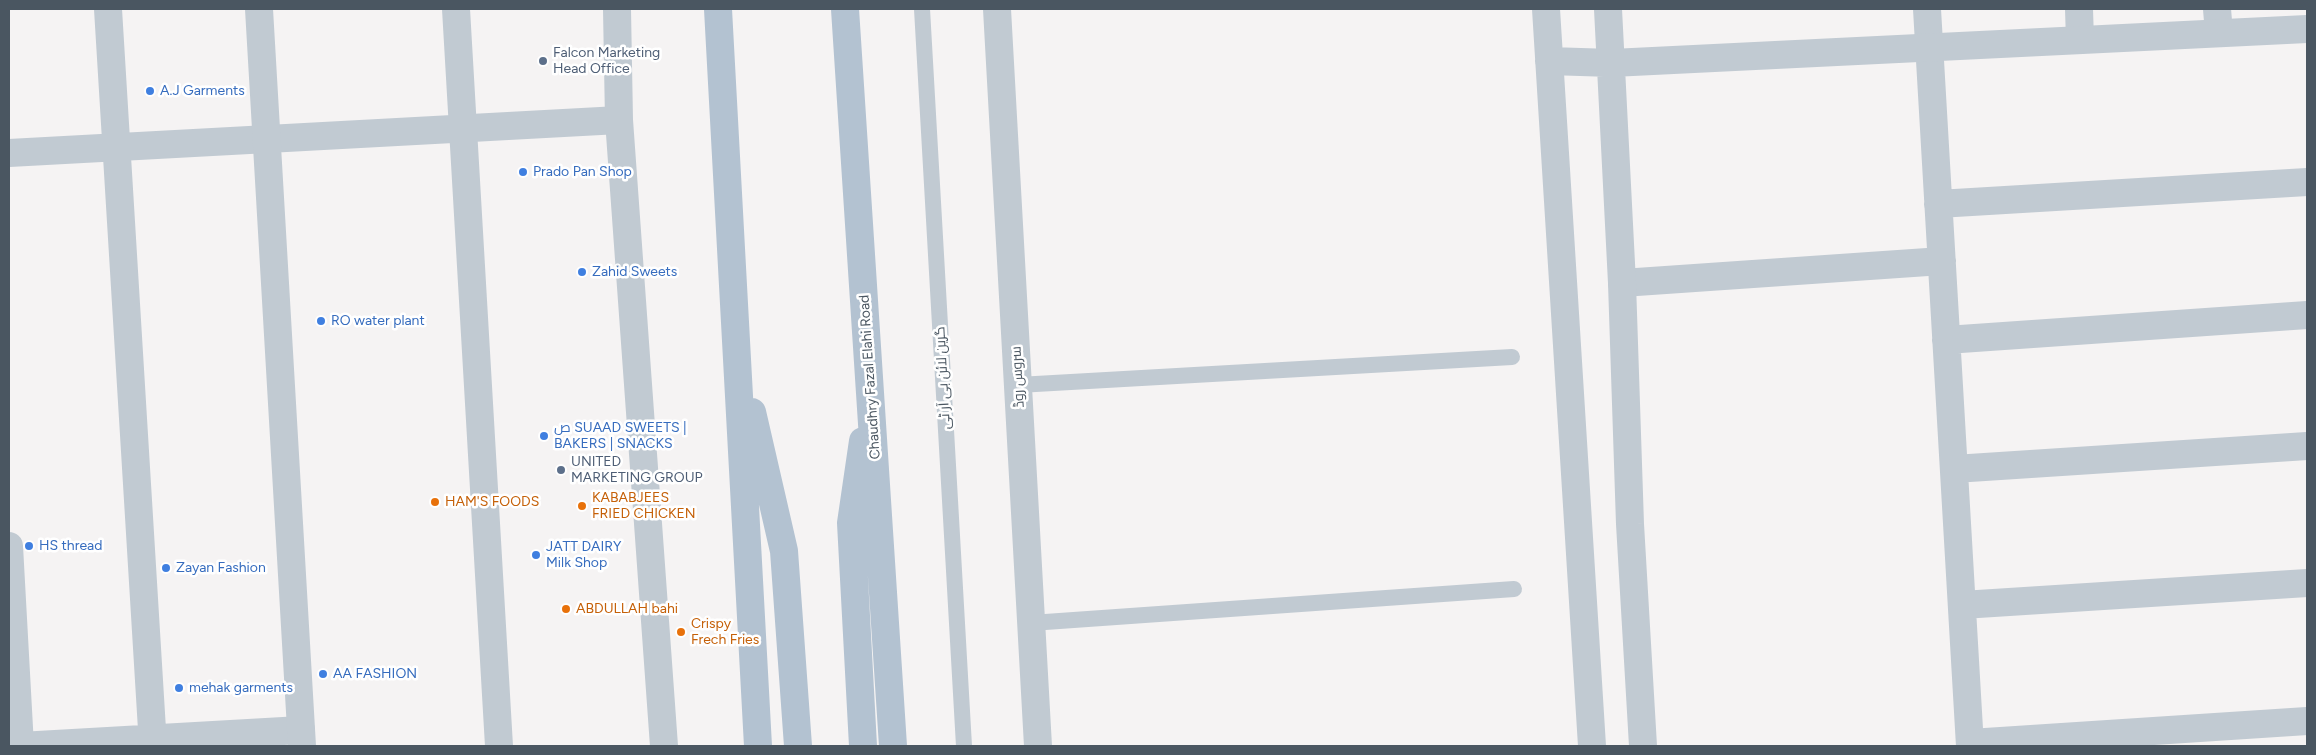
<!DOCTYPE html>
<meta charset="utf-8">
<style>
body{margin:0}
#map{position:relative;width:2316px;height:755px;overflow:hidden;background:#f5f3f3;font-family:Figtree,sans-serif}
canvas{display:block}
.frame{position:absolute;inset:0;border:10px solid #4a5661;pointer-events:none}
</style>
<div id="map">
<canvas width="2316" height="755"></canvas>
<div class="frame"></div>
</div>
<script>
const c = document.querySelector('canvas').getContext('2d');
c.lineJoin = 'round';
function poly(rows) {
  const path = new Path2D();
  for (const r of rows) {
    path.moveTo(r[0], r[1]);
    for (let i = 2; i < r.length; i += 2) path.lineTo(r[i], r[i + 1]);
  }
  return path;
}
function strokePath(path, color, width, dash) {
  c.strokeStyle = color;
  c.lineWidth = width;
  c.lineCap = dash ? 'butt' : 'round';
  c.setLineDash(dash || []);
  c.stroke(path);
}
function write(font, color, halo, rows, align = 'center') {
  c.font = font + ' Figtree,Cairo,sans-serif';
  c.lineWidth = 5;
  c.setLineDash([]);
  c.textBaseline = 'middle';
  c.strokeStyle = halo;
  c.fillStyle = color;
  for (const [text, x, y, turn = 0] of rows) {
    c.save();
    c.translate(x, y);
    c.rotate((+turn || 0) * Math.PI / 180);
    c.textAlign = isNaN(turn) ? turn : align;
    if (halo) c.strokeText(text, 0, 0);
    c.fillText(text, 0, 0);
    c.restore();
  }
}
strokePath(poly([
 [922,9,964,746],
 [1018,385,1512,357],
 [1031,623,1514,589]
]), '#c1cad2', 16);
strokePath(poly([
 [108,9,153,746],
 [456,9,499,746],
 [617,9,619,120,664,746],
 [997,9,1038,746],
 [1927,9,1970,746],
 [2079,9,2080,40],
 [2217,9,2219,33],
 [9,153,619,120],
 [1938,204,2307,182],
 [1622,283,1942,261],
 [1946,340,2307,315],
 [1954,469,2307,446],
 [9,546,20,746],
 [1962,605,2307,583],
 [1970,743,2307,721],
 [20,746,301,730]
]), '#c1cad2', 28);
strokePath(poly([
 [259,9,302,746],
 [1546,9,1592,746],
 [1608,9,1622,283,1630,524,1643,746],
 [1549,61,1612,63,2307,29]
]), '#c1cad2', 28);
strokePath(poly([
 [718,9,758,746],
 [845,9,893,746],
 [752,412,784,551,798,746],
 [863,441,851,523,863,746]
]), '#b3c2d1', 28);
for (const [x, y, r, color] of [
 [543,61,5,"#5c6f8a"],
 [150,91,5,"#3f7fe0"],
 [523,172,5,"#3f7fe0"],
 [582,272,5,"#3f7fe0"],
 [321,321,5,"#3f7fe0"],
 [544,436,5,"#3f7fe0"],
 [561,470,5,"#5c6f8a"],
 [435,502,5,"#e8710a"],
 [582,506,5,"#e8710a"],
 [29,546,5,"#3f7fe0"],
 [536,555,5,"#3f7fe0"],
 [166,568,5,"#3f7fe0"],
 [566,609,5,"#e8710a"],
 [681,632,5,"#e8710a"],
 [323,674,5,"#3f7fe0"],
 [179,688,5,"#3f7fe0"]
]) {
  const dot = new Path2D();
  dot.arc(x, y, r, 0, 2 * Math.PI);
  c.fillStyle = color;
  c.fill(dot);
  strokePath(dot, '#fff', 2);
}
write('14px', '#4e5e75', '#fff', [
 ["Falcon Marketing",553,53],
 ["Head Office",553,69],
 ["UNITED",571,462],
 ["MARKETING GROUP",571,478]
], 'left');
write('14px', '#366cbe', '#fff', [
 ["A.J Garments",160,91],
 ["Prado Pan Shop",533,172],
 ["Zahid Sweets",592,272],
 ["RO water plant",331,321],
 ["ص SUAAD SWEETS |",554,428],
 ["BAKERS | SNACKS",554,444],
 ["HS thread",39,546],
 ["JATT DAIRY",546,547],
 ["Milk Shop",546,563],
 ["Zayan Fashion",176,568],
 ["AA FASHION",333,674],
 ["mehak garments",189,688]
], 'left');
write('14px', '#4a5661', '#fff', [
 ["Chaudhry Fazal Elahi Road",870,377,-94],
 ["سروس روڈ",1018,377,-93],
 ["گرین لائن بی آر ٹی",943,378,-93]
]);
write('14px', '#c56008', '#fff', [
 ["KABABJEES",592,498],
 ["FRIED CHICKEN",592,514],
 ["HAM'S FOODS",445,502],
 ["ABDULLAH bahi",576,609],
 ["Crispy",691,624],
 ["Frech Fries",691,640]
], 'left');
</script>
